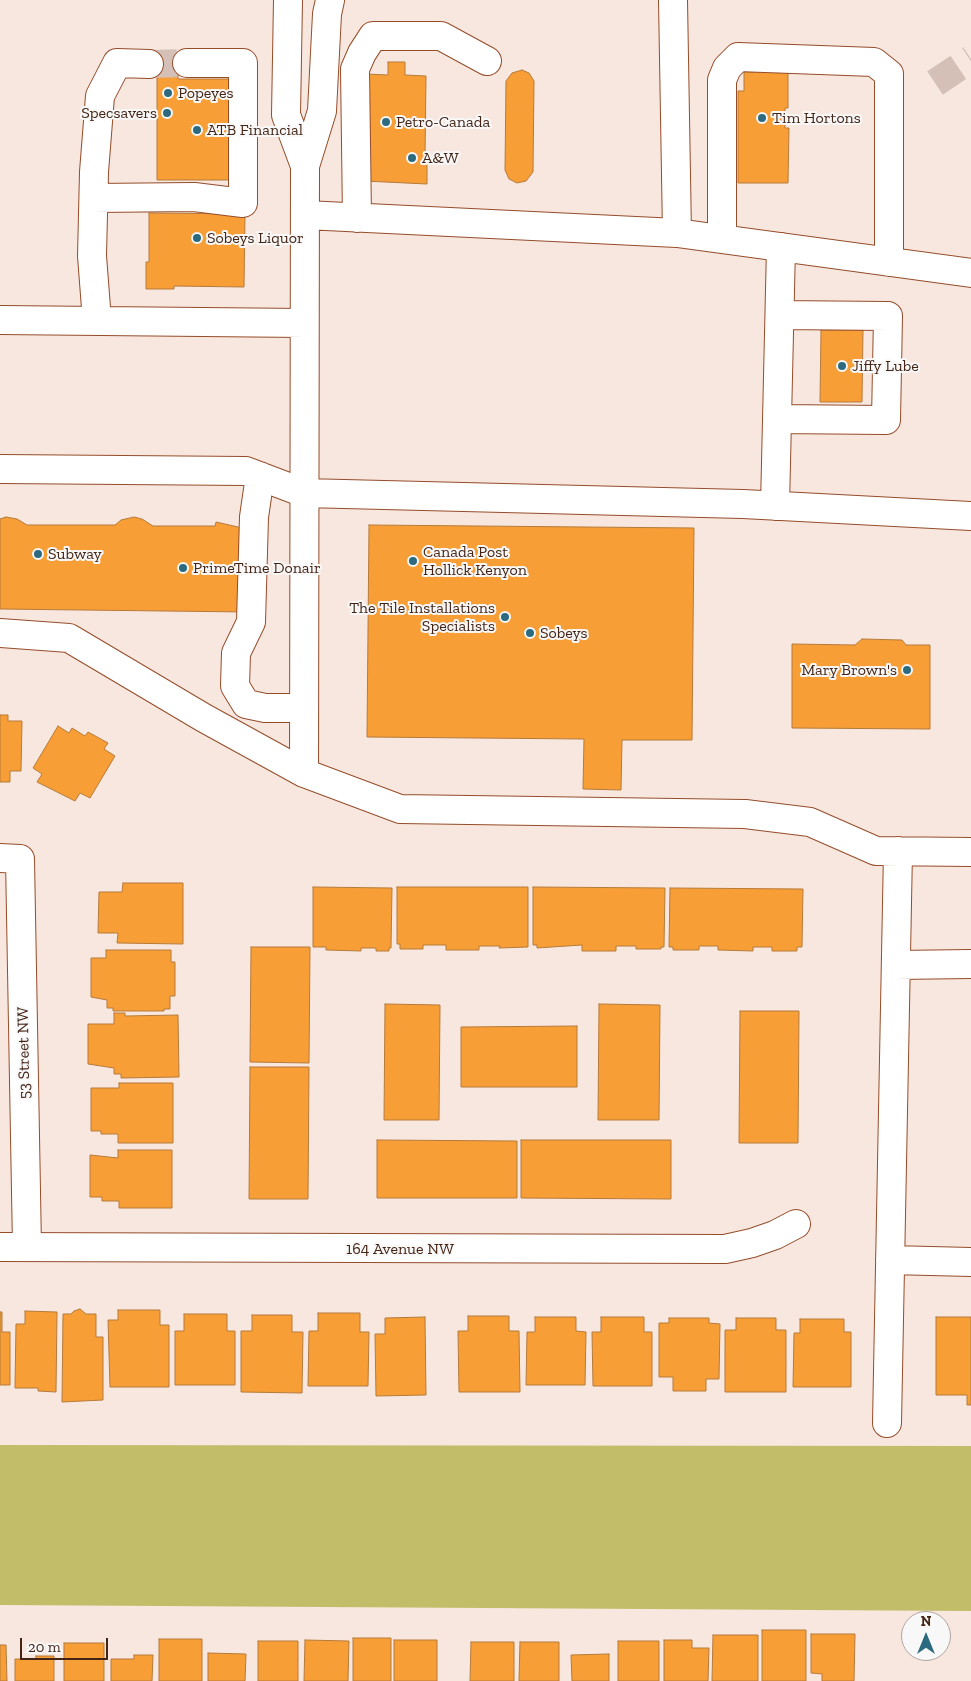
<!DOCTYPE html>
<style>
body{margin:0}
#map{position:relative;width:971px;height:1681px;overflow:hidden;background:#f8e7df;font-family:"Zilla Slab",serif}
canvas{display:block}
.north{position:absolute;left:901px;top:1611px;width:50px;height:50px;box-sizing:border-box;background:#f8f8f8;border:1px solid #b0a39d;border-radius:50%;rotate:0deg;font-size:14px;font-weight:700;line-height:20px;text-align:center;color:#442415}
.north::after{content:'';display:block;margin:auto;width:18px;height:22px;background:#2c6a80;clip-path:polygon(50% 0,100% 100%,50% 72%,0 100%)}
.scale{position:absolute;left:20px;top:1638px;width:88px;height:22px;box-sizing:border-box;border:2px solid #442415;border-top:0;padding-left:6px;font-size:15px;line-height:18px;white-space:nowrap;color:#442415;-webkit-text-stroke:4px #f8f8f8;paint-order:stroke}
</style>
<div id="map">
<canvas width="971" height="1681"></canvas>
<div class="north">N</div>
<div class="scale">20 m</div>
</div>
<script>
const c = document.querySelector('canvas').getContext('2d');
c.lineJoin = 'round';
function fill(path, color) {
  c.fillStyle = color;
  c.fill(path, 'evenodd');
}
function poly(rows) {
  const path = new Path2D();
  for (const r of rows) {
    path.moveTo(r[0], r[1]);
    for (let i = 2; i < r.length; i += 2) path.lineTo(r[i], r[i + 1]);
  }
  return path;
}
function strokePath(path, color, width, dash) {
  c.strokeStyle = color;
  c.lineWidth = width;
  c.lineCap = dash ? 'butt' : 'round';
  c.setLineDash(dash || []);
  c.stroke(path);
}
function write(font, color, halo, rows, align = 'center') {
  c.font = font + ' "Zilla Slab",serif';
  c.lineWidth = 4;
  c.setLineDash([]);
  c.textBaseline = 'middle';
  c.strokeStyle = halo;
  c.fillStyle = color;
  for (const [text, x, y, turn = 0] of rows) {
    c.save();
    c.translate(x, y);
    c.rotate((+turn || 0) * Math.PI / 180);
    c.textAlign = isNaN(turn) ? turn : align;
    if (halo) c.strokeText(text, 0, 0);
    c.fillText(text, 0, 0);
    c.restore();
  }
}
fill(poly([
 [0,1445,971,1446,971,1611,0,1605]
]), '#c2bd68');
const building = poly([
 [157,55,178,55,178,79,236,79,236,180,157,180,157,55],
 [388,62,405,62,405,75,426,76,425,156,427,156,427,184,364,181,366,74,388,75,388,62],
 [754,68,788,68,788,108,785,108,785,128,789,128,788,183,738,183,738,91,744,91,744,72,754,72,754,68],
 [522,70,529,73,534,81,533,172,526,181,517,183,509,179,505,170,506,81,512,73,522,70],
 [149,213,245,214,244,287,174,286,174,289,146,289,146,262,149,262,149,213],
 [821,330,863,330,862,402,820,402,821,330],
 [6,517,17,519,27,525,115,525,121,520,134,517,142,519,153,526,215,526,216,522,247,529,247,612,0,609,0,519,6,517],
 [369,525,694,528,692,740,622,740,621,790,583,789,584,739,367,737,369,525],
 [862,639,902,640,906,645,930,645,930,729,792,728,792,644,855,645,862,639],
 [0,715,8,715,8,721,22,721,21,771,10,771,10,782,0,782,0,715],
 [58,726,69,733,72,728,85,736,88,732,108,743,104,749,115,756,90,798,80,793,75,801,37,782,42,774,33,768,58,726],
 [123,883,183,883,183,944,117,943,118,933,98,933,99,892,122,892,123,883],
 [313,887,392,888,391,948,389,948,389,951,376,951,376,948,361,948,361,951,326,950,326,947,313,947,313,887],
 [397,887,528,887,528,947,499,948,500,946,479,946,479,950,446,950,446,945,423,945,423,949,400,949,400,944,397,944,397,887],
 [533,887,665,888,664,947,661,947,661,949,636,949,636,946,616,946,616,951,582,951,582,945,537,948,537,945,533,945,533,887],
 [670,888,803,889,802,947,797,947,797,951,772,951,772,947,753,947,753,951,718,950,718,946,699,946,699,950,673,950,673,947,669,947,670,888],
 [251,947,310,947,309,1063,250,1062,251,947],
 [106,950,171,950,171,962,175,962,175,996,170,996,170,1009,164,1009,164,1011,113,1011,113,1008,107,1008,107,1000,91,997,91,958,106,958,106,950],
 [385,1004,440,1005,439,1120,384,1120,385,1004],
 [599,1004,660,1005,659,1120,598,1120,599,1004],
 [740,1011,799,1011,798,1143,739,1143,740,1011],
 [114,1013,125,1013,125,1016,178,1015,179,1077,121,1078,121,1074,114,1074,114,1068,88,1064,88,1024,114,1024,114,1013],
 [577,1026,577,1087,461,1087,461,1027,577,1026],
 [250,1067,309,1067,308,1199,249,1199,250,1067],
 [119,1083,173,1083,173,1143,118,1143,118,1134,101,1134,101,1131,91,1131,91,1088,119,1088,119,1083],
 [377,1140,517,1141,517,1198,377,1198,377,1140],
 [521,1140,671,1140,671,1199,521,1198,521,1140],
 [118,1150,172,1150,172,1208,119,1208,119,1201,102,1201,102,1197,90,1197,90,1155,118,1158,118,1150],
 [80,1309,86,1314,96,1314,96,1337,103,1337,103,1400,62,1402,63,1314,71,1314,74,1311,80,1309],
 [118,1310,160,1310,160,1325,169,1325,169,1387,110,1387,108,1320,118,1320,118,1310],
 [25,1311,57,1312,56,1392,38,1391,38,1388,15,1388,16,1324,25,1324,25,1311],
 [0,1312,2,1312,2,1332,10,1332,10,1385,0,1385,0,1312],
 [318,1313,360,1313,360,1332,369,1332,368,1386,308,1386,309,1331,318,1331,318,1313],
 [184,1314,227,1314,227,1331,235,1331,235,1385,175,1385,175,1331,184,1331,184,1314],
 [252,1315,292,1315,292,1332,303,1332,302,1393,241,1392,241,1331,252,1331,252,1315],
 [468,1316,509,1316,509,1331,519,1331,520,1392,459,1392,458,1331,468,1331,468,1316],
 [425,1317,426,1395,376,1396,375,1334,385,1334,385,1318,425,1317],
 [535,1317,576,1317,576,1331,586,1332,585,1385,526,1385,527,1332,535,1332,535,1317],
 [601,1317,644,1317,644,1332,652,1332,652,1386,593,1386,592,1332,601,1332,601,1317],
 [936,1317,971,1317,971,1405,967,1405,967,1395,936,1395,936,1317],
 [669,1318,709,1318,709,1323,720,1324,719,1379,706,1379,706,1391,673,1391,673,1377,659,1377,659,1323,669,1323,669,1318],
 [736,1318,776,1318,776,1330,786,1330,786,1392,725,1392,725,1330,736,1330,736,1318],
 [800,1319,844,1319,844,1332,851,1332,851,1387,793,1387,794,1333,800,1333,800,1319],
 [762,1630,806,1630,806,1681,762,1681,762,1630],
 [811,1634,855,1634,854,1681,822,1681,822,1674,811,1673,811,1634],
 [713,1635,758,1635,758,1681,712,1681,713,1635],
 [353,1638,391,1638,391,1681,353,1681,353,1638],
 [159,1639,202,1639,202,1681,159,1681,159,1639],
 [305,1640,349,1641,348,1681,304,1681,305,1640],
 [394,1640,437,1640,437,1681,394,1681,394,1640],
 [664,1640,692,1640,692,1648,709,1648,708,1681,664,1681,664,1640],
 [258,1641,298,1641,298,1681,258,1681,258,1641],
 [618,1641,659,1641,659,1681,618,1681,618,1641],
 [471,1642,514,1642,514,1681,470,1681,471,1642],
 [520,1642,559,1642,559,1681,519,1681,520,1642],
 [64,1643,104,1643,104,1681,64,1681,64,1643],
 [0,1645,6,1645,7,1681,0,1681,0,1645],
 [208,1653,246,1654,245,1681,208,1681,208,1653],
 [609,1654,609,1681,572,1681,571,1655,609,1654],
 [134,1655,153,1655,152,1681,111,1681,111,1659,134,1659,134,1655],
 [36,1656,54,1656,54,1681,15,1681,15,1659,36,1659,36,1656]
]);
fill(building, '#f89e36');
strokePath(building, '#b67a3b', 1);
strokePath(poly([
 [149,64,187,63],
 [935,83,971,59]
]), '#d4c0b7', 28, [28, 14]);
const minor = poly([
 [288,0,286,115,305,166,322,111,327,14,330,0],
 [673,0,677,233],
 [94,198,194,197,243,203,243,63,187,63],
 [305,215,677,233,971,273],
 [357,218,355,69,362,53,373,36,441,36,487,61],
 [722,239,722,80,727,68,738,57,874,62,889,74,889,262],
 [0,320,304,323],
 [97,321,92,256,94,172,100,96,117,63,149,64],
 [777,419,886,420,888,316,780,315],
 [0,469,246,471,304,493,743,504,971,516],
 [260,476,254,517,251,622,236,653,235,686,246,704,265,708,304,708],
 [775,506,781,247],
 [0,633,69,638,204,718,304,773,400,809,745,814,810,822,876,851,971,852],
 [304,773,305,166],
 [0,858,20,859,27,1247],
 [896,965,971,964],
 [0,1247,725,1249,752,1243,775,1235,796,1224],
 [890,1260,971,1262],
 [887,1423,898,851]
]);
strokePath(minor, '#954c29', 30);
strokePath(minor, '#fff', 28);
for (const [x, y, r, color] of [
 [168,93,5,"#2c6a80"],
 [167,113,5,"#2c6a80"],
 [762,118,5,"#2c6a80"],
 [386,122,5,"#2c6a80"],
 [197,130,5,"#2c6a80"],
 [412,158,5,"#2c6a80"],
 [197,238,5,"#2c6a80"],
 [842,366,5,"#2c6a80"],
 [38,554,5,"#2c6a80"],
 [413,561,5,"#2c6a80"],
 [183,568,5,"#2c6a80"],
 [505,617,5,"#2c6a80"],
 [530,633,5,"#2c6a80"],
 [907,670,5,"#2c6a80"]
]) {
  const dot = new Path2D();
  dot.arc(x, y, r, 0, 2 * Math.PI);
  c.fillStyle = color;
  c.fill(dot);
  strokePath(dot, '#f8f8f8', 2);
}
write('16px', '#442415', '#f8f8f8', [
 ["Popeyes",178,93],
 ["Specsavers",157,113,"right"],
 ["Tim Hortons",772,118],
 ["Petro-Canada",396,122],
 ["ATB Financial",207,130],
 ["A&W",422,158],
 ["Sobeys Liquor",207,238],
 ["Jiffy Lube",852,366],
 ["Canada Post",423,552],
 ["Hollick Kenyon",423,570],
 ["Subway",48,554],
 ["PrimeTime Donair",193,568],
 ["The Tile Installations",495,608,"right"],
 ["Specialists",495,626,"right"],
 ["Sobeys",540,633],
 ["Mary Brown's",897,670,"right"]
], 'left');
write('16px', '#442415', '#f8f8f8', [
 ["53 Street NW",24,1053,-91],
 ["164 Avenue NW",400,1249]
]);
</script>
